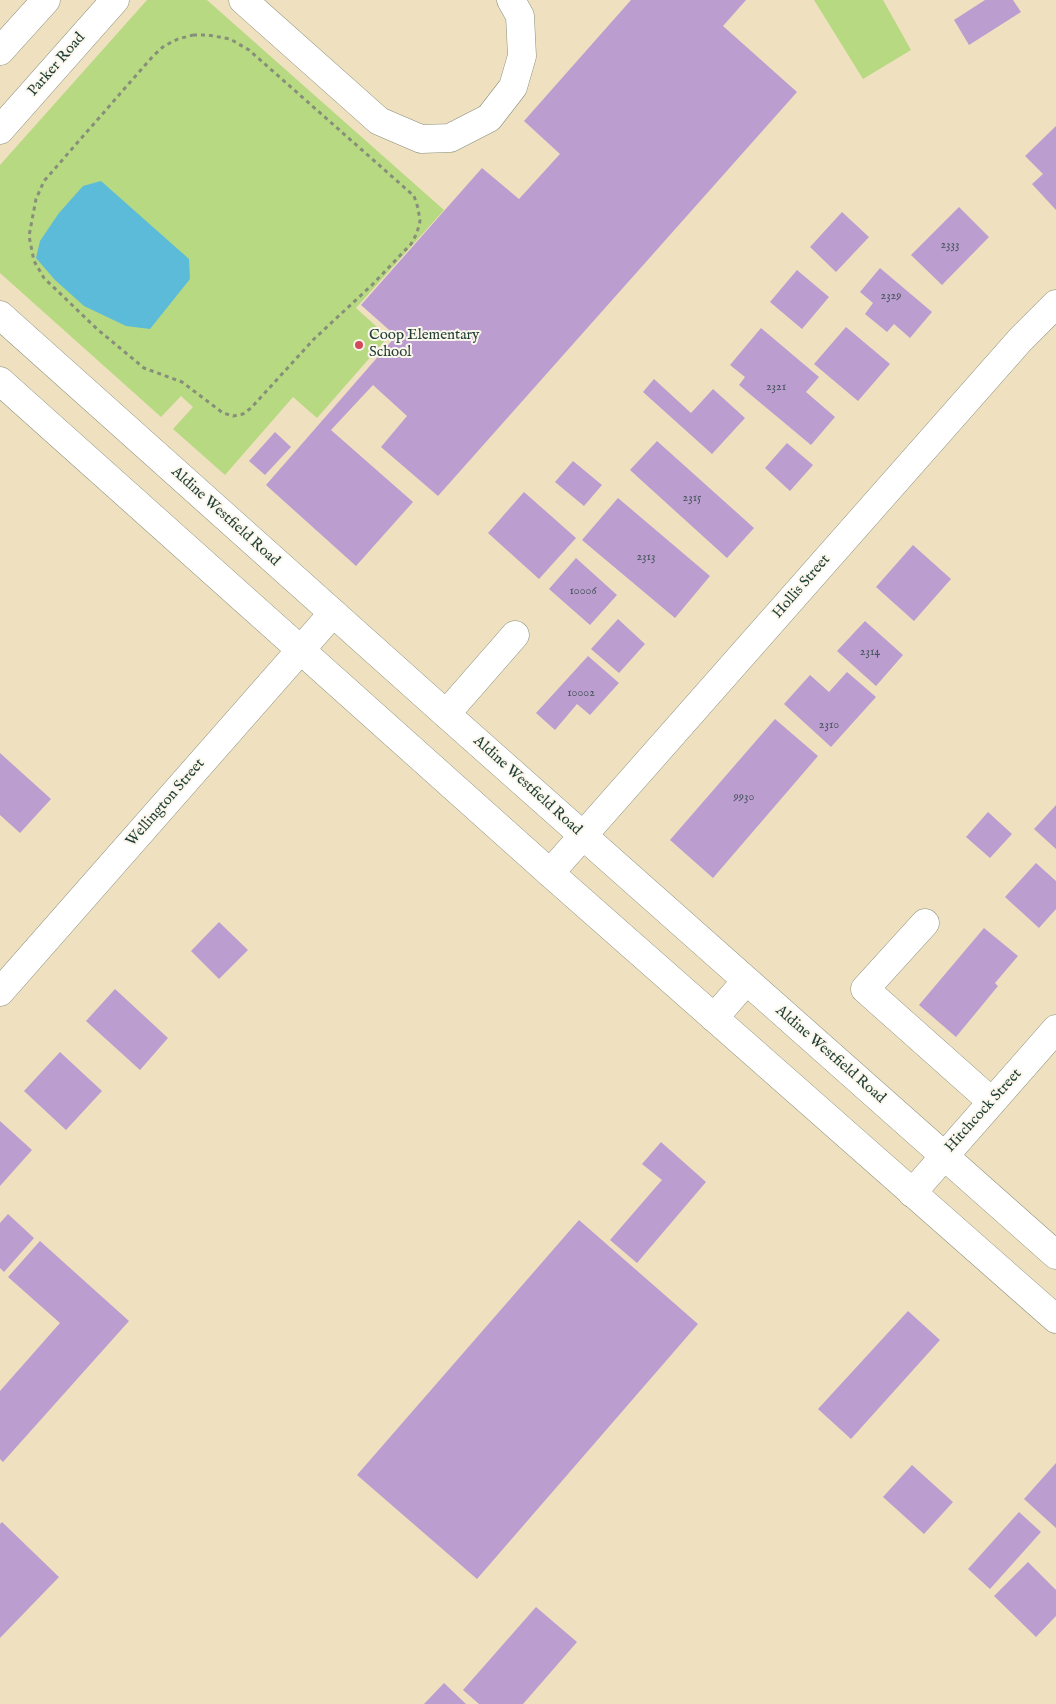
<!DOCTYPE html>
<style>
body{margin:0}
canvas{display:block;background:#efe0c0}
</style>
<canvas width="1056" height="1704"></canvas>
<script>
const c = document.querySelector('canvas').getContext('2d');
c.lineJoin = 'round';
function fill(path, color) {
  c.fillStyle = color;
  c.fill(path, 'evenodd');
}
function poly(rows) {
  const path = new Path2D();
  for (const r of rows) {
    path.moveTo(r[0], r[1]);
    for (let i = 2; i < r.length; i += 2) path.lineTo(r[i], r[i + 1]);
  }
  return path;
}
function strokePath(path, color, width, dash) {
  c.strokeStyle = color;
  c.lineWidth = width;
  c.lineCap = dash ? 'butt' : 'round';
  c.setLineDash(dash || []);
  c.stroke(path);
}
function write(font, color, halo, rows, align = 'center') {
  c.font = font + ' "IM FELL English",serif';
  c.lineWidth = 4;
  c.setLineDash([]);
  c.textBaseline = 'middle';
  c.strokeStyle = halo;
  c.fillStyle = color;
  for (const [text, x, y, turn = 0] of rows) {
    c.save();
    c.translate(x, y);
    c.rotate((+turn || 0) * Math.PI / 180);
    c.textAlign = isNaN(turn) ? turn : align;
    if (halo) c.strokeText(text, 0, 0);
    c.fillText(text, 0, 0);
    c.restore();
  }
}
fill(poly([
 [147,0,207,0,444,210,356,308,388,337,317,418,293,397,225,475,173,429,193,407,181,396,161,417,0,273,0,165],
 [814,0,883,0,911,50,863,79]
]), '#b7d981');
fill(poly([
 [101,181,189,259,190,279,150,329,126,326,84,306,55,280,36,258,40,241,59,213,83,186]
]), '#5bbbd9');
fill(poly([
 [631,0,746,0,723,26,797,92,438,496,381,447,407,416,373,385,331,430,413,502,356,566,266,485,396,336,361,305,482,168,519,199,560,154,524,121],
 [985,0,1013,0,1021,12,969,45,954,20],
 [1056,126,1056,210,1032,184,1043,174,1025,156],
 [959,207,989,237,942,285,911,255],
 [842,212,869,237,836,272,810,247],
 [880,268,932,312,910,338,894,324,887,332,865,314,873,303,860,292],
 [797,270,829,297,802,329,770,302],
 [846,327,890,364,858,401,814,364],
 [761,328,819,377,806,392,835,417,811,445,739,385,745,377,730,365],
 [654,379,691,413,713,389,745,418,712,454,643,392],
 [275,432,291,447,265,475,249,461],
 [657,441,754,528,727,558,630,470],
 [787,443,813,465,790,491,765,468],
 [573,461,602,485,584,506,555,482],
 [524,492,576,538,539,579,488,533],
 [618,498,710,576,675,618,582,540],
 [913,545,951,579,914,621,876,587],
 [576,558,617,595,590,625,549,589],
 [618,619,645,644,619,673,591,649],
 [865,621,903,655,876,686,837,651],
 [588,656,619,683,590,715,577,704,555,730,536,713],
 [847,672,876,697,831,747,784,704,810,675,829,692],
 [775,719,818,756,713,878,670,840],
 [0,753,51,799,20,833,0,815],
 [1056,805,1056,849,1034,829],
 [988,812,1012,834,990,858,966,837],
 [1036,863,1056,881,1056,909,1039,928,1005,897],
 [219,922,248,950,219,979,191,951],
 [984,928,1018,956,995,983,998,986,956,1037,919,1005],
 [115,989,168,1038,140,1070,86,1021],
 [60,1052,102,1091,66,1130,24,1091],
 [0,1121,32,1150,0,1186],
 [661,1142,706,1182,637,1263,610,1240,662,1180,642,1164],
 [8,1214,34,1238,4,1272,0,1268,0,1223],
 [579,1220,698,1324,477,1579,357,1475],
 [40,1241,129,1321,3,1462,0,1459,0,1391,60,1323,8,1277],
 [908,1311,940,1340,851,1439,818,1409],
 [1056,1463,1056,1528,1024,1499],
 [912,1465,953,1502,924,1534,883,1497],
 [1019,1512,1041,1532,990,1589,968,1569],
 [2,1522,59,1577,0,1638,0,1524],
 [1028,1562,1056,1590,1056,1616,1036,1637,994,1596],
 [536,1607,577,1642,523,1704,479,1704,463,1690],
 [444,1683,466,1704,424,1704]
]), '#bb9dd0');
const minor = poly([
 [243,0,379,121,421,139,450,138,489,118,513,87,522,56,520,16,511,0],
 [446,714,515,635],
 [550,873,1020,340,1056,304],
 [925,923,865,989,992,1102],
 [0,992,333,613],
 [912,1193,1056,1029]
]);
const major = poly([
 [0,51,46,0],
 [0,130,115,0],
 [0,315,446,714,1056,1255],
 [0,381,550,873,1056,1319],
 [714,1018,746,981]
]);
strokePath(minor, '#878e7a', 29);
strokePath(major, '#878e7a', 29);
strokePath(poly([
 [193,35,208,35,230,39,249,50,414,196,418,208,420,221,417,233,411,244,372,285,314,339,251,408,243,414,233,416,223,413,182,382,144,368,97,329,44,278,34,261,29,236,36,199,44,181,153,56,164,46,178,39,193,35]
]), '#878e7a', 3, [4, 4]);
strokePath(minor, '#fff', 28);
strokePath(major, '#fff', 28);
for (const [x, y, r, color] of [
 [359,345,5,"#d1495b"]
]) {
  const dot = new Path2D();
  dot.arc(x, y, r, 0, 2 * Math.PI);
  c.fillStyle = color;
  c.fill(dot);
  strokePath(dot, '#fbf7ec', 2);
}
write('12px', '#46555b', null, [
 ["2333",950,246],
 ["2329",891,297],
 ["2321",776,388],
 ["2315",692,499],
 ["2313",646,558],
 ["10006",583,592],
 ["2314",870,653],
 ["10002",581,694],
 ["2310",829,726],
 ["9930",744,798]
]);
write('15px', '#1f3d34', '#fbf7ec', [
 ["Parker Road",57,65,-49],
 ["Aldine Westfield Road",225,517,42],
 ["Hollis Street",802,587,-49],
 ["Aldine Westfield Road",527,786,42],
 ["Wellington Street",166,803,-49],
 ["Aldine Westfield Road",830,1055,41],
 ["Hitchcock Street",984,1111,-48]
]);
write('15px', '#1f3d34', '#fbf7ec', [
 ["Coop Elementary",369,336],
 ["School",369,353]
], 'left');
</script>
